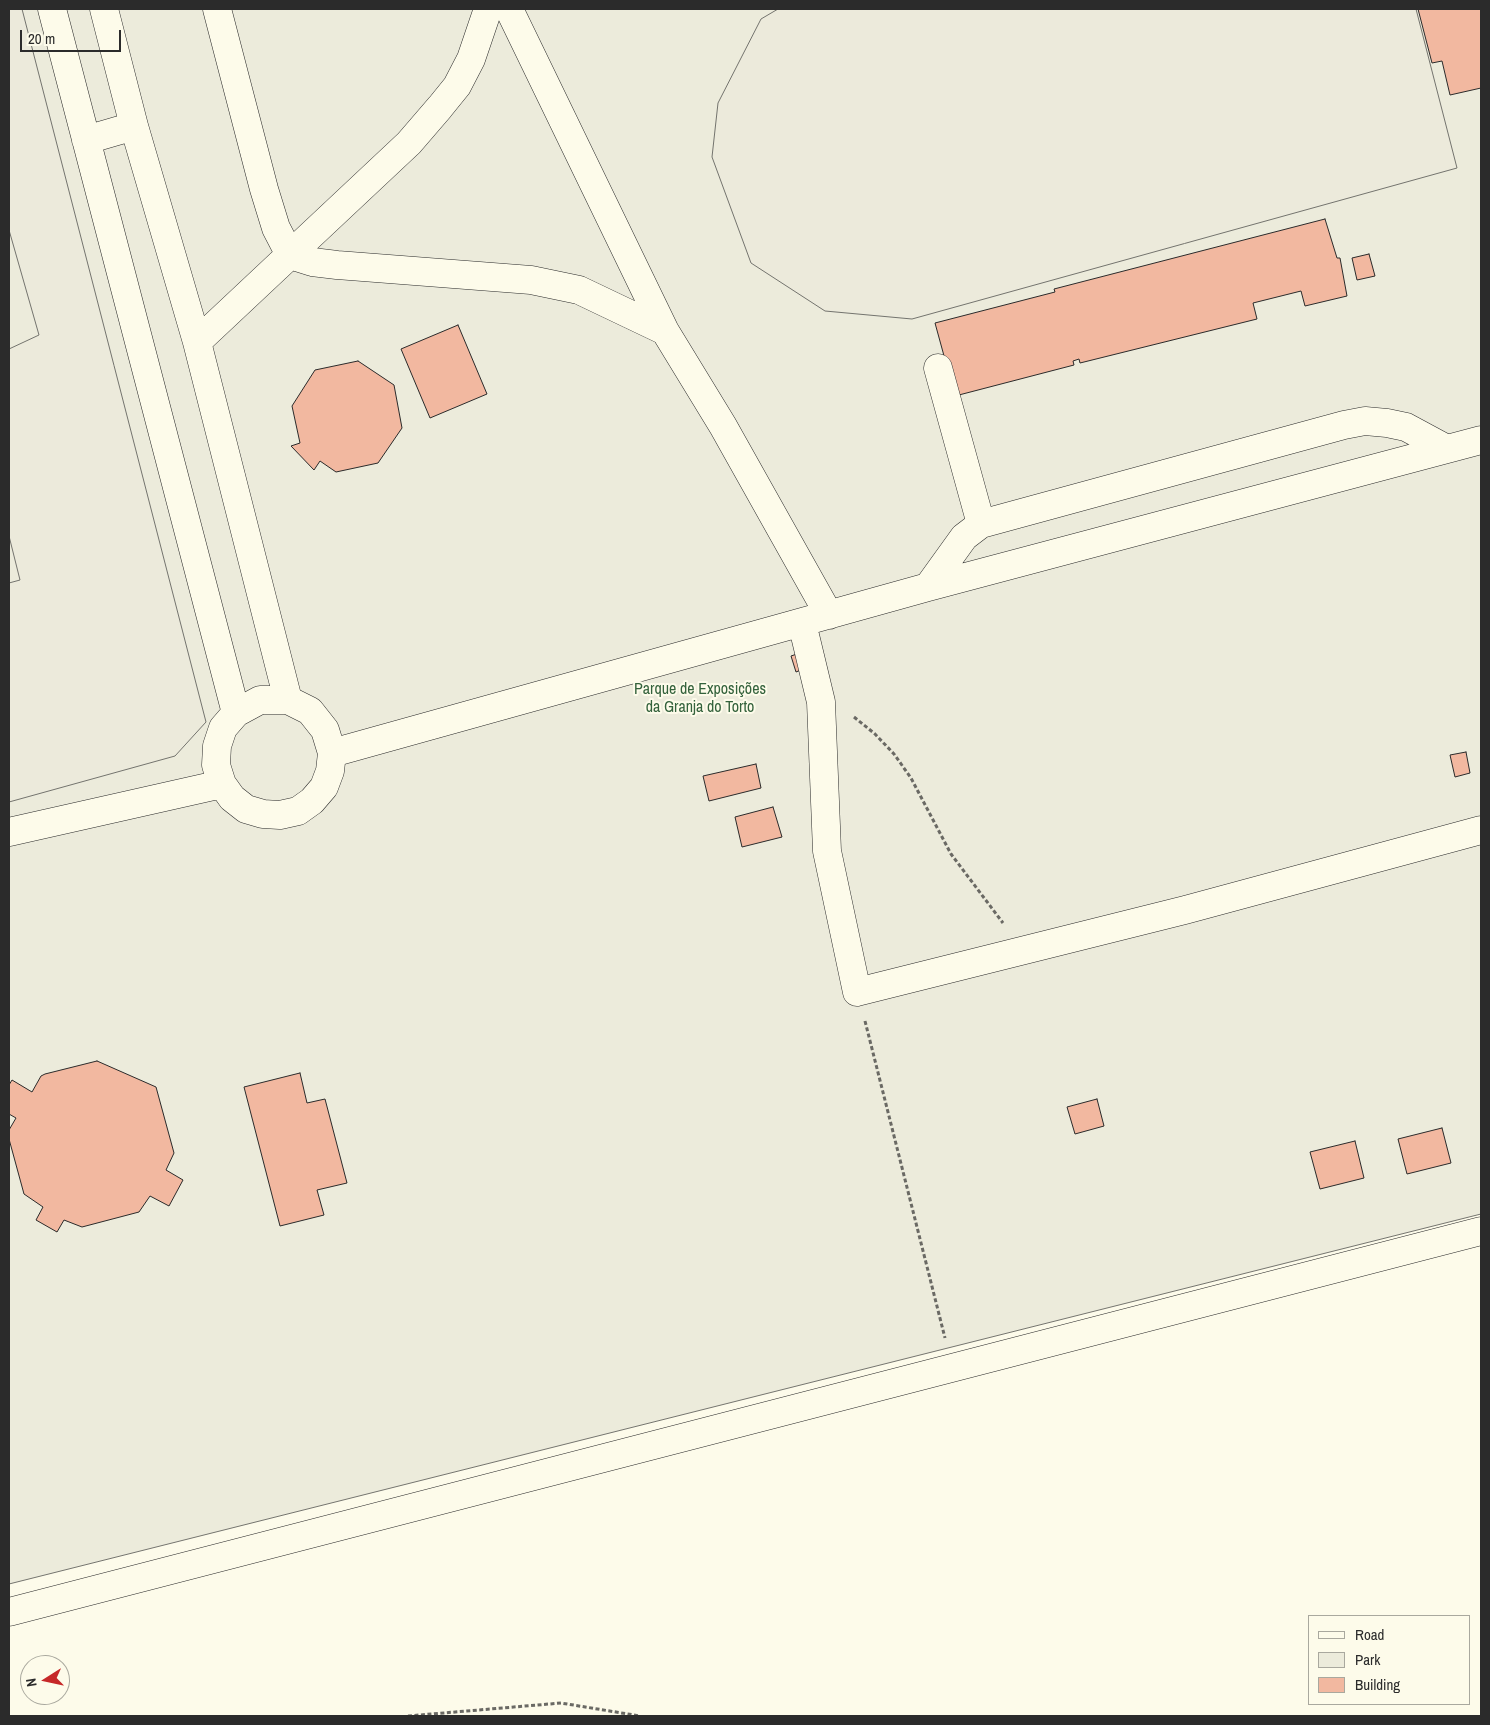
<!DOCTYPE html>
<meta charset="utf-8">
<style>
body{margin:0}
#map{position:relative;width:1490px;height:1725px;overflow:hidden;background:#fdfbea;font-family:"Archivo Narrow",sans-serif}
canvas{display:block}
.frame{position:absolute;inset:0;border:10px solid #2b2b2b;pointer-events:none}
.legend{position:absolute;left:1308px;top:1615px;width:162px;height:90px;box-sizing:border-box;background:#fdfbea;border:1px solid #a9a89e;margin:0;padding:6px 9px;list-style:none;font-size:15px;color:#2b2b2b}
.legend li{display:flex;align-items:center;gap:10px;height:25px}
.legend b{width:25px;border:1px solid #a9a89e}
.north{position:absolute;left:20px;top:1655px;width:50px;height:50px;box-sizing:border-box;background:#fdfbea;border:1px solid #a9a89e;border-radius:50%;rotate:260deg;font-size:14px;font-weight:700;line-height:20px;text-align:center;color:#2b2b2b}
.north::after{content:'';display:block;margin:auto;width:18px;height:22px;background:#c62828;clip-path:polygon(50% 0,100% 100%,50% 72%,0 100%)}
.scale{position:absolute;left:20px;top:30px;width:101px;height:22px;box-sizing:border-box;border:2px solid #2b2b2b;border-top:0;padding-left:6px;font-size:15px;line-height:18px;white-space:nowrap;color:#2b2b2b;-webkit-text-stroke:4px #fdfbea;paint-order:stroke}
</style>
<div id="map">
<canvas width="1490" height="1725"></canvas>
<div class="frame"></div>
<ul class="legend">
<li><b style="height:6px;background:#fdfbea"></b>Road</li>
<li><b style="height:14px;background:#ecebdb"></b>Park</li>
<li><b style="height:14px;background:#f2b8a0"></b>Building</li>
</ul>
<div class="north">N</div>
<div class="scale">20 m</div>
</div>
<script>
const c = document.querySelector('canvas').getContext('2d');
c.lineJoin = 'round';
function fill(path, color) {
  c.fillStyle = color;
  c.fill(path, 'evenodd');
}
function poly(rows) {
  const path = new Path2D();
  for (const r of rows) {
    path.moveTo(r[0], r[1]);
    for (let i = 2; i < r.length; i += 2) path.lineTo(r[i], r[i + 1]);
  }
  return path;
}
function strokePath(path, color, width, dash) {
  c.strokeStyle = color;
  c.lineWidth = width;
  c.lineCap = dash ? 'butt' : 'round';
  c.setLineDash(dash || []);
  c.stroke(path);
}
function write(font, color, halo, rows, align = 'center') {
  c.font = font + ' "Archivo Narrow",sans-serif';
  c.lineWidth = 4;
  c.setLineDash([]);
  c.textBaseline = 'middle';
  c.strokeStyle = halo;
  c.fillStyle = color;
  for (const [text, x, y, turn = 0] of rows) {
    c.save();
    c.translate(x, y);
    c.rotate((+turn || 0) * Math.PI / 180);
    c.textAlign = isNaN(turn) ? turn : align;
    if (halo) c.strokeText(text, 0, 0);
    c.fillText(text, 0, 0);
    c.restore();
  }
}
const green = poly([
 [9,9,1481,9,1481,1214,9,1584,9,9]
]);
fill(green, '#ecebdb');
strokePath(green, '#74746e', 1);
const parking = poly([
 [9,9,22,9,206,722,175,756,9,802,9,583,20,580,9,536,9,349,39,335,9,230,9,9],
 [778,9,1416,9,1457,168,912,319,825,311,751,263,712,157,718,103,761,19,778,9]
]);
fill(parking, '#eceadb');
strokePath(parking, '#74746e', 1);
const building = poly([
 [1418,9,1481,9,1481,88,1450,95,1442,61,1432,63,1418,9],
 [1325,219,1337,258,1340,258,1347,296,1305,306,1301,291,1253,303,1257,319,1080,363,1079,359,1073,361,1074,365,955,396,935,323,1055,292,1054,289,1325,219],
 [1369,254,1375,276,1357,280,1352,258,1369,254],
 [458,325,487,394,430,418,401,349,458,325],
 [358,361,394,385,402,428,378,463,336,472,320,461,314,470,291,446,300,443,292,406,315,370,358,361],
 [797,654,801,670,796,672,791,656,797,654],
 [1466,752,1470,773,1455,777,1450,755,1466,752],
 [756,764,761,788,709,801,703,776,756,764],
 [773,807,782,837,742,847,735,817,773,807],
 [97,1061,156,1087,174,1153,166,1170,183,1180,169,1206,150,1196,139,1212,82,1227,64,1220,57,1232,36,1220,43,1207,24,1194,9,1139,9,1130,16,1118,9,1114,9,1085,12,1080,32,1092,41,1076,45,1074,97,1061],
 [300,1073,307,1103,325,1099,347,1183,317,1190,324,1215,280,1226,244,1087,300,1073],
 [1097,1099,1104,1126,1075,1134,1067,1107,1097,1099],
 [1442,1128,1451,1163,1407,1174,1398,1139,1442,1128],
 [1355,1141,1364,1178,1320,1189,1310,1152,1355,1141]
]);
fill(building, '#f2b8a0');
strokePath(building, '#2b2b2b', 1);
const minor = poly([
 [52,9,236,713],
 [104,9,134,126,197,342,288,700,310,711,325,730,332,753,330,771,324,787,312,801,298,811,280,815,263,814,246,809,232,798,222,784,216,765,217,746,223,728,236,713,260,700,288,700],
 [217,9,264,189,276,228,290,255,312,262,337,265,531,280,579,290,665,331],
 [509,9,665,331,723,426,829,615],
 [86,140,134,126],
 [197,342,409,143,440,107,457,86,471,59,488,9],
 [938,368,981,524],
 [928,587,964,537,981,524,1344,425,1365,421,1387,423,1406,427,1445,448],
 [802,623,821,702,827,851,857,992,1185,910,1481,830],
 [332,753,928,587,1481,440],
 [9,832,222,784],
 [9,1612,1481,1231]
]);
strokePath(minor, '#2b2b2b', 29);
strokePath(poly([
 [854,717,875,734,894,754,911,778,951,854,1003,923],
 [865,1021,945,1338],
 [408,1716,561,1703,640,1716]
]), '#6a6964', 3, [4, 2.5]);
strokePath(minor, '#fdfbea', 28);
write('16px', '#34623c', '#fdfbea', [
 ["Parque de Exposições",700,690],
 ["da Granja do Torto",700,708]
]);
</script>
